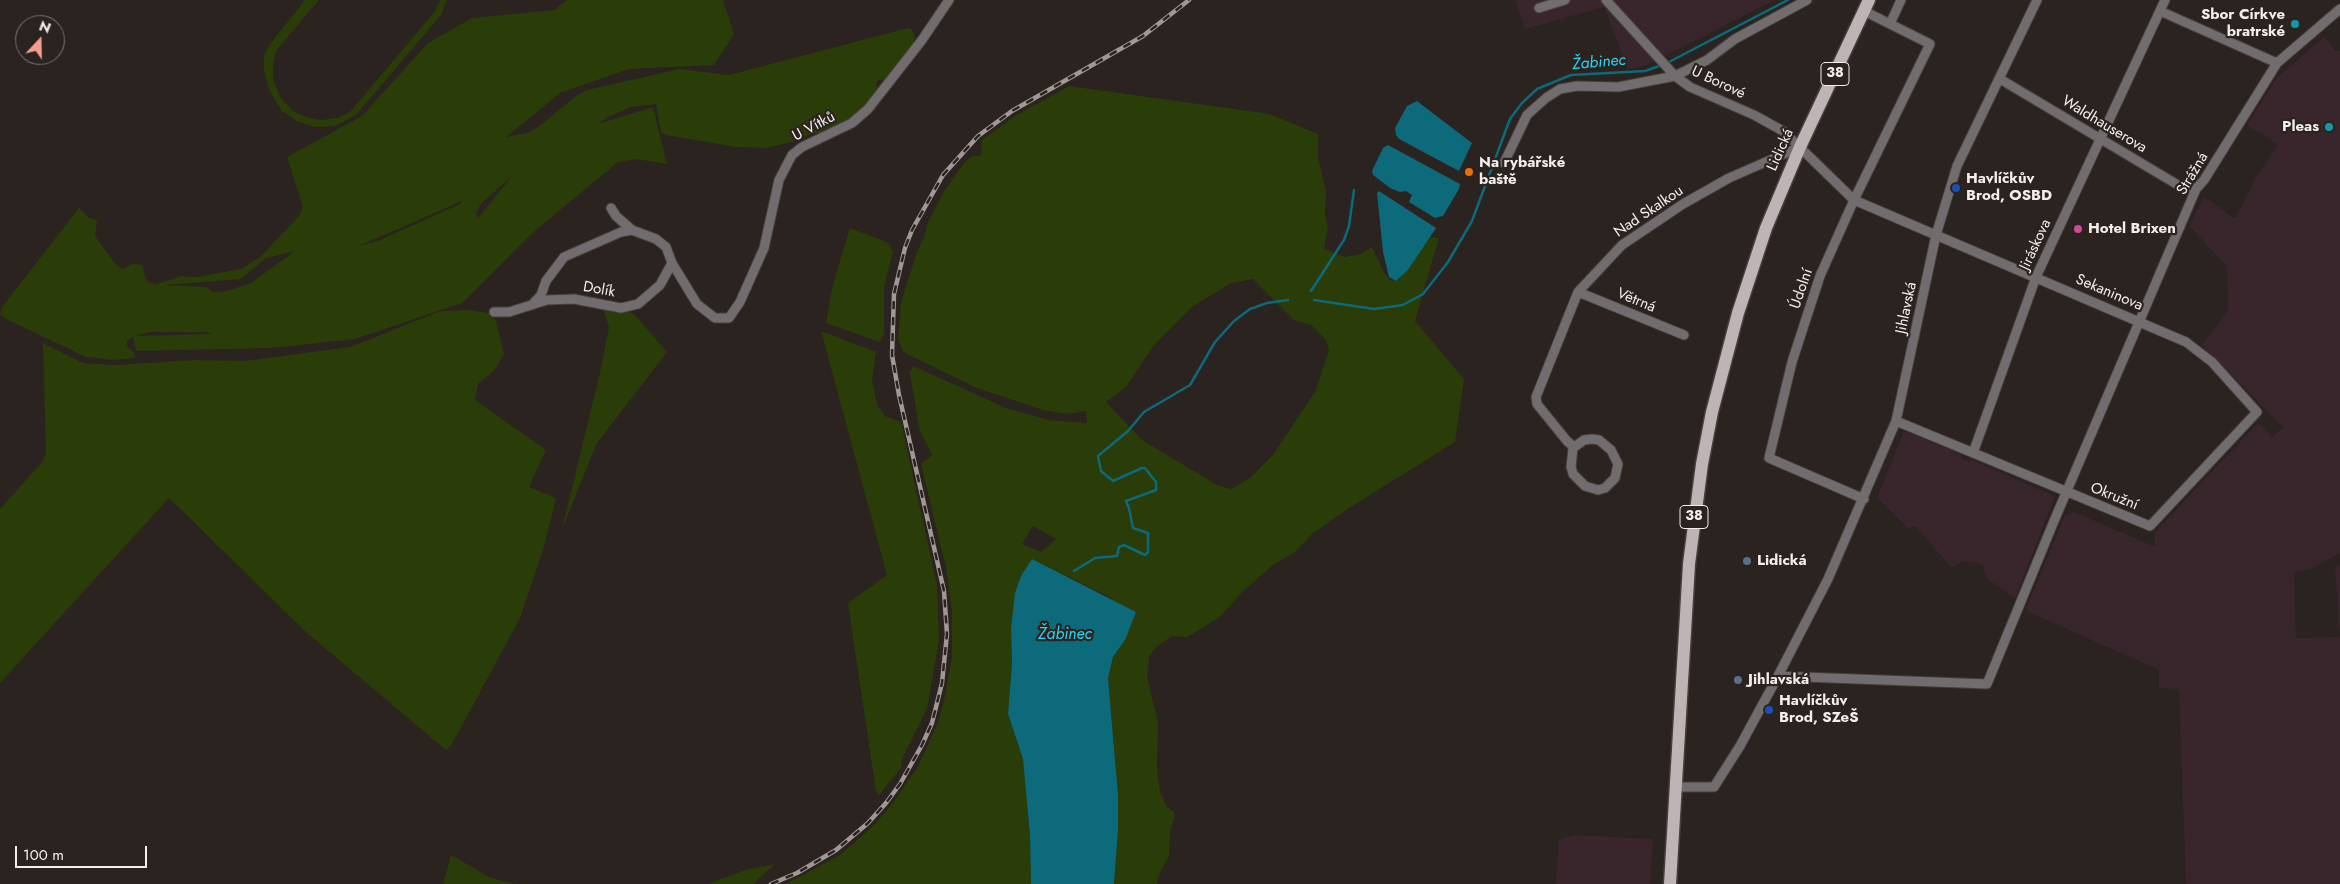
<!DOCTYPE html>
<meta charset="utf-8">
<style>
body{margin:0}
#map{position:relative;width:2340px;height:884px;overflow:hidden;background:#2b231f;font-family:Jost,sans-serif}
canvas{display:block}
.north{position:absolute;left:15px;top:15px;width:50px;height:50px;box-sizing:border-box;background:#2b231f;border:1px solid #7b7471;border-radius:50%;rotate:21deg;font-size:14px;font-weight:700;line-height:20px;text-align:center;color:#f4eeeb}
.north::after{content:'';display:block;margin:auto;width:18px;height:22px;background:#f59d8f;clip-path:polygon(50% 0,100% 100%,50% 72%,0 100%)}
.scale{position:absolute;left:15px;top:846px;width:132px;height:22px;box-sizing:border-box;border:2px solid #f4eeeb;border-top:0;padding-left:6px;font-size:15px;line-height:18px;white-space:nowrap;color:#f4eeeb;-webkit-text-stroke:4px #2b231f;paint-order:stroke}
</style>
<div id="map">
<canvas width="2340" height="884"></canvas>
<div class="north">N</div>
<div class="scale">100 m</div>
</div>
<script>
const c = document.querySelector('canvas').getContext('2d');
c.lineJoin = 'round';
function fill(path, color) {
  c.fillStyle = color;
  c.fill(path, 'evenodd');
}
function poly(rows) {
  const path = new Path2D();
  for (const r of rows) {
    path.moveTo(r[0], r[1]);
    for (let i = 2; i < r.length; i += 2) path.lineTo(r[i], r[i + 1]);
  }
  return path;
}
function strokePath(path, color, width, dash) {
  c.strokeStyle = color;
  c.lineWidth = width;
  c.lineCap = dash ? 'butt' : 'round';
  c.setLineDash(dash || []);
  c.stroke(path);
}
function write(font, color, halo, rows, align = 'center') {
  c.font = font + ' Jost,sans-serif';
  c.lineWidth = 4.5;
  c.setLineDash([]);
  c.textBaseline = 'middle';
  c.strokeStyle = halo;
  c.fillStyle = color;
  for (const [text, x, y, turn = 0] of rows) {
    c.save();
    c.translate(x, y);
    c.rotate((+turn || 0) * Math.PI / 180);
    c.textAlign = isNaN(turn) ? turn : align;
    if (halo) c.strokeText(text, 0, 0);
    c.fillText(text, 0, 0);
    c.restore();
  }
}
fill(poly([
 [1515,0,1775,0,1645,66,1628,69,1604,7,1525,29],
 [2324,37,2336,51,2340,51,2340,553,2311,569,2294,572,2296,638,2340,637,2340,884,2186,884,2179,689,2159,688,2159,670,2029,612,2027,607,2065,515,2074,512,2155,547,2155,532,2258,423,2272,437,2283,427,2202,345,2228,310,2227,266,2189,226,2204,196,2233,218,2236,217,2257,175,2277,147,2276,143,2247,125,2277,78],
 [1904,431,1961,454,1962,459,1971,462,1972,460,2055,496,2015,598,1986,578,1983,566,1978,563,1963,561,1952,568,1915,526,1909,529,1877,498],
 [2340,565,2340,635,2335,568],
 [1577,835,1653,839,1650,884,1556,884,1559,839]
]), '#39262c');
fill(poly([
 [305,0,319,0,276,51,273,64,273,80,281,98,293,111,306,117,322,120,337,118,350,112,435,11,440,0,447,0,441,15,356,115,335,126,315,127,297,121,282,111,270,92,264,71,264,55,270,44],
 [567,0,723,0,734,34,714,65,629,69,560,93,506,137,527,133,538,127,576,96,587,90,679,69,729,75,908,28,912,30,915,37,913,44,886,81,878,80,876,85,879,89,852,120,825,132,810,134,796,141,765,148,736,147,671,136,661,133,656,104,631,107,606,118,598,124,653,107,667,164,637,159,618,162,536,230,462,303,355,339,272,348,136,351,133,337,127,341,127,346,134,353,135,358,114,360,86,357,6,319,0,314,2,307,79,208,89,218,97,220,95,236,116,265,123,269,133,264,142,265,146,279,150,283,156,284,182,276,197,277,241,269,260,257,299,216,303,207,287,157,362,116,428,43,472,18,555,10],
 [513,175,478,218,476,213,481,204],
 [462,201,460,204,380,240,359,246],
 [295,251,251,283,227,291,213,292,206,287,165,285,241,279,266,258],
 [150,332,206,332,211,334,136,336],
 [1069,86,1270,114,1318,134,1318,159,1326,191,1325,215,1328,227,1324,249,1345,257,1361,254,1372,247,1385,274,1392,281,1399,279,1430,237,1439,238,1415,321,1464,379,1455,442,1349,508,1312,534,1295,552,1273,565,1242,592,1220,617,1187,637,1172,636,1156,647,1149,657,1147,677,1158,722,1157,768,1160,792,1167,807,1173,811,1175,815,1170,832,1169,856,1160,872,1157,884,1114,884,1118,830,1118,794,1108,678,1113,657,1125,640,1113,599,1032,559,1011,628,1012,662,1008,714,1023,759,1030,836,1031,884,786,884,840,855,872,827,890,807,917,768,937,725,943,705,952,658,952,611,946,568,921,464,932,455,919,429,910,372,913,366,1006,408,1048,420,1087,423,1086,411,1067,414,1043,410,977,388,909,355,903,351,898,338,901,302,917,252,924,237,929,220,945,190,964,163,972,156,981,156,982,140,1015,116],
 [1253,279,1294,320,1311,325,1326,340,1329,350,1315,392,1273,455,1251,477,1232,489,1219,486,1142,440,1106,402,1126,387,1154,345,1192,307,1231,283],
 [1033,526,1056,539,1041,552,1022,544],
 [850,228,884,241,889,244,893,252,884,287,884,334,880,342,826,323,832,288],
 [601,302,634,314,667,352,597,443,562,529,599,377,609,327],
 [470,310,489,313,496,321,504,354,494,371,478,384,475,400,546,450,529,487,556,498,543,550,520,618,451,746,446,750,307,633,169,498,0,683,0,509,43,461,46,453,43,343,83,363,114,365,195,360,245,361,350,347,441,311],
 [821,331,876,352,872,380,877,405,885,416,901,422,937,585,939,640,927,709,902,759,901,768,879,795,876,792,848,603,887,575],
 [451,855,491,878,515,884,443,884],
 [775,864,753,884,708,884,745,870]
]), '#2a3c07');
fill(poly([
 [1417,101,1472,143,1459,171,1399,139,1396,135,1395,128,1407,106],
 [1388,145,1460,184,1459,189,1443,216,1435,218,1409,202,1412,195,1406,191,1400,192,1390,188,1373,175,1372,171,1383,148],
 [1379,191,1436,228,1408,270,1396,281,1389,277,1383,252,1377,193],
 [1032,559,1136,612,1125,640,1113,657,1108,678,1118,794,1118,830,1114,884,1031,884,1030,836,1023,759,1008,714,1012,662,1011,628,1015,593,1021,576]
]), '#0c6a7b');
strokePath(poly([
 [1667,63,1788,0],
 [1311,291,1344,240,1349,226,1354,190],
 [1314,300,1374,309,1403,305,1423,294,1448,262,1472,221,1510,119,1522,103,1537,89,1571,75,1645,71,1662,65],
 [1074,571,1095,558,1117,556,1119,547,1124,545,1145,555,1148,552,1148,533,1133,528,1129,508,1126,501,1156,490,1156,482,1145,468,1142,468,1113,481,1101,471,1098,456,1128,431,1144,412,1190,385,1215,342,1234,321,1250,309,1267,303,1288,300]
]), '#0c6a7b', 2.5);
const minor = poly([
 [1606,0,1675,76,1690,87,1754,115,1783,131,1854,200,2186,342,2212,362,2257,412,2150,526,1896,421],
 [1539,8,1565,0],
 [2160,11,2277,63],
 [1890,24,1901,0],
 [2000,79,2183,188,2196,189],
 [1504,163,1527,115,1546,98,1560,89,1577,86,1618,87,1675,76,1707,60,1735,39,1807,0],
 [611,208,616,216,632,230,656,239,666,247,672,263,697,304,715,318,729,318,740,302,764,248,779,180,792,155,802,147,852,123,868,109,922,40,949,0],
 [1578,292,1684,335],
 [532,305,541,295,546,281,564,257,621,232,632,230],
 [494,312,509,312,547,300,574,299,621,308,638,304,660,285,672,263],
 [1592,439,1599,440,1611,450,1618,464,1615,478,1605,488,1598,490,1585,486,1573,474,1571,467,1573,448,1584,440,1592,439],
 [1574,447,1567,441,1537,404,1536,397,1578,292,1622,245,1683,204,1729,178,1800,147],
 [1973,453,2036,277,2165,0],
 [1864,499,1769,458,1792,362,1820,276,1854,200,1930,44,1864,11],
 [1778,676,1987,684,2054,521,2196,189,2204,180,2277,63,2340,9],
 [1675,787,1714,787,1740,746,1778,676,1828,579,1896,421,1936,235,1957,166,2037,0]
]);
const primary = poly([
 [1670,884,1689,564,1702,464,1712,412,1738,313,1766,228,1800,147,1869,0]
]);
strokePath(minor, '#473f3c', 11);
strokePath(primary, '#473f3c', 15);
strokePath(minor, '#716c6d', 9);
strokePath(primary, '#beb4b5', 12);
const rail = poly([
 [771,884,797,873,836,850,868,823,886,803,900,784,922,745,932,723,942,683,947,634,944,591,899,395,892,355,894,294,905,248,912,230,943,175,978,136,1012,111,1143,36,1189,0]
]);
strokePath(rail, '#9f9895', 4.5);
strokePath(rail, '#2b231f', 2.5, [8]);
for (const [x, y, r, color] of [
 [2295,24,5,"#0f9aa8"],
 [2329,127,5,"#0f9aa8"],
 [1469,172,5,"#e8710a"],
 [1956,188,5,"#1a4fb4"],
 [2078,229,5,"#d1479c"],
 [1747,561,5,"#5c6f8a"],
 [1738,680,5,"#5c6f8a"],
 [1769,710,5,"#1a4fb4"]
]) {
  const dot = new Path2D();
  dot.arc(x, y, r, 0, 2 * Math.PI);
  c.fillStyle = color;
  c.fill(dot);
  strokePath(dot, '#2b231f', 2);
}
for (const [x, y, w] of [
 [1835,74,28],
 [1694,517,28]
]) {
  const box = new Path2D();
  box.roundRect(x - w / 2, y - 11.5, w, 23, 4);
  c.fillStyle = '#2b231f';
  c.fill(box);
  strokePath(box, '#f4eeeb', 1);
}
write('bold 14px', '#f4eeeb', null, [
 ["38",1835,74],
 ["38",1694,517]
]);
write('bold 15px', '#f4eeeb', '#2b231f', [
 ["Sbor Církve",2285,15,"right"],
 ["bratrské",2285,32,"right"],
 ["Pleas",2319,127,"right"],
 ["Na rybářské",1479,163],
 ["baště",1479,180],
 ["Havlíčkův",1966,179],
 ["Brod, OSBD",1966,196],
 ["Hotel Brixen",2088,229],
 ["Lidická",1757,561],
 ["Jihlavská",1748,680],
 ["Havlíčkův",1779,701],
 ["Brod, SZeŠ",1779,718]
], 'left');
write('15px', '#f4eeeb', '#2b231f', [
 ["U Borové",1718,83,25],
 ["Waldhauserova",2104,125,31],
 ["U Vítků",814,127,-28],
 ["Lidická",1781,150,-66],
 ["Strážná",2193,174,-59],
 ["Nad Skalkou",1649,212,-34],
 ["Jiráskova",2036,245,-65],
 ["Údolní",1802,289,-71],
 ["Dolík",599,290,10],
 ["Sekaninova",2109,293,23],
 ["Větrná",1636,301,22],
 ["Jihlavská",1907,308,-78],
 ["Okružní",2114,497,22]
]);
write('italic 16px', '#2ed3f2', '#2b231f', [
 ["Žabinec",1599,63,-5],
 ["Žabinec",1065,635]
]);
</script>
